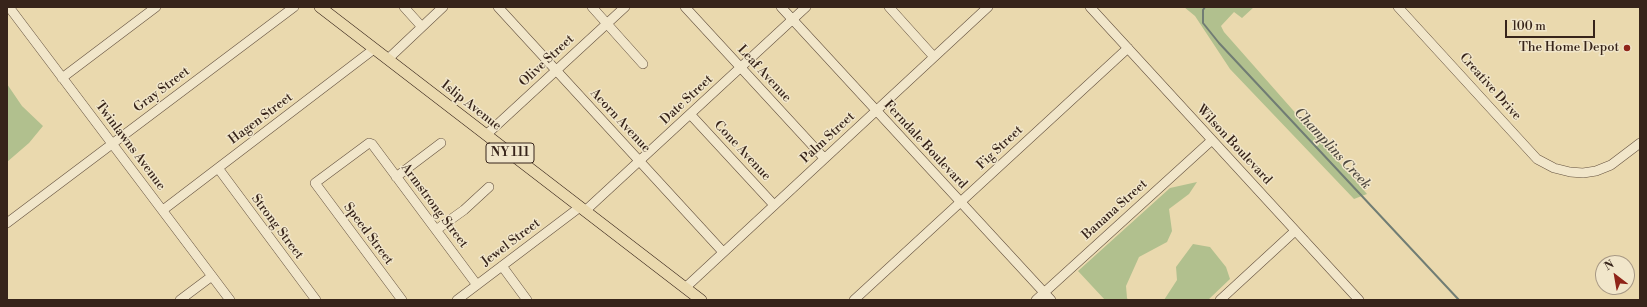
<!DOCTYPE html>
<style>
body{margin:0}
#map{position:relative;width:1647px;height:307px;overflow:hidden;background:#ead9ae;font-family:"Libre Bodoni",serif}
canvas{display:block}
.frame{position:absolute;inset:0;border:8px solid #37241a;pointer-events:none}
.north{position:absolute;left:1595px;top:255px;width:40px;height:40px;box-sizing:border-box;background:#f1e6ca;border:1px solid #a79884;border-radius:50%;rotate:329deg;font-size:11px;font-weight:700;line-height:16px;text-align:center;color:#37241a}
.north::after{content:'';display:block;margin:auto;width:14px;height:18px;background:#8f2418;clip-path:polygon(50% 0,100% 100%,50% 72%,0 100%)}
.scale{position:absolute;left:1505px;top:20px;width:90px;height:18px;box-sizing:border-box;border:2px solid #37241a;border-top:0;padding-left:5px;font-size:12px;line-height:14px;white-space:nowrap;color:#37241a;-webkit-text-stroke:3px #f1e6ca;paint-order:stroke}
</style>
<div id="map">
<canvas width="1647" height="307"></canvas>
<div class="frame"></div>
<div class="north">N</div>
<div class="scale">100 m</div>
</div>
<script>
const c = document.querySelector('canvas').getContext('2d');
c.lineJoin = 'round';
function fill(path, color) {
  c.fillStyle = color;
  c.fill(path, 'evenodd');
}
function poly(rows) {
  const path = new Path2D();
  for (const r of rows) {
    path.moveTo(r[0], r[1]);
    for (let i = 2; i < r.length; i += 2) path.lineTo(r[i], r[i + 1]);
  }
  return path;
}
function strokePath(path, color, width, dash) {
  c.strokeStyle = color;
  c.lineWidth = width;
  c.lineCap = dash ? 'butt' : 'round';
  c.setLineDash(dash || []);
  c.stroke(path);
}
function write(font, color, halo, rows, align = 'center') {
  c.font = font + ' "Libre Bodoni",serif';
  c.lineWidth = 3;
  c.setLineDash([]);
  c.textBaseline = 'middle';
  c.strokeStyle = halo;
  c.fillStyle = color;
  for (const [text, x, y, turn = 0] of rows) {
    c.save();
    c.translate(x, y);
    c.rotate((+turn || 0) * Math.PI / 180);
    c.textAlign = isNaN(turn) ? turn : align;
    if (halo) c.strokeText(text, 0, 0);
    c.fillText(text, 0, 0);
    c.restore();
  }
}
fill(poly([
 [1184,7,1254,7,1242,18,1234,12,1221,26,1224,32,1367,194,1354,199,1230,69,1195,16],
 [7,84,22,106,43,126,29,143,7,162],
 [1197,182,1189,194,1169,209,1172,231,1167,242,1139,257,1126,286,1127,298,1128,300,1105,300,1078,271,1170,188],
 [1193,244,1210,247,1226,267,1230,279,1208,300,1164,300,1177,280,1176,267]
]), '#b1c08e');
strokePath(poly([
 [1205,7,1203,10,1203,23,1219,43,1459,300]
]), '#717d74', 2);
const minor = poly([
 [9,7,230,300],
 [404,7,422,27],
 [498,7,723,252],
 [592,7,643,64],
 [685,7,824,158],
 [781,7,1051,300],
 [889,7,934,57],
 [1090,7,1359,300],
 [1398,7,1537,159,1554,168,1570,172,1583,173,1596,171,1611,165,1640,143],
 [388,59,443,7],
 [62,78,156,7],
 [690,114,774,205],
 [486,135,625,7],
 [218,168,316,300],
 [396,177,441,143],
 [163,210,374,49],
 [585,211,806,7],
 [7,223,294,7],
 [436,230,464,210,489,187],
 [502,266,527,300],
 [685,288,988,7],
 [180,300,212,276],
 [402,300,315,183,369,143,372,144,477,285],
 [457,300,580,207],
 [854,300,1128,48],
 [1036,300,1212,140],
 [1220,300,1295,231]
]);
const major = poly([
 [320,7,701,300]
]);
strokePath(minor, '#64513f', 10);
strokePath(major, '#37241a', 12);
strokePath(minor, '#f1e6ca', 9);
strokePath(major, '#ead9ae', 11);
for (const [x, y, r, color] of [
 [1627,48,4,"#8f2418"]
]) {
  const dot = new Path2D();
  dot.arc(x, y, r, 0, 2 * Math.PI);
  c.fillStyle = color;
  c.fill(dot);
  strokePath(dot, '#f1e6ca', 1.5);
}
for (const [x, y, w] of [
 [510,153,48]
]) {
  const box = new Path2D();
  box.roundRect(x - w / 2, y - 10, w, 20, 3);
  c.fillStyle = '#f1e6ca';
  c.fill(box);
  strokePath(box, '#37241a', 1);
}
write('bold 12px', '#37241a', null, [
 ["NY 111",510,153]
]);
write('13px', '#37241a', '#f1e6ca', [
 ["The Home Depot",1619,48]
], 'right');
write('13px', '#37241a', '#f1e6ca', [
 ["Olive Street",547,61,-43],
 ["Leaf Avenue",764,74,47],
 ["Creative Drive",1490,87,48],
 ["Gray Street",162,90,-37],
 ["Date Street",687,100,-43],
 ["Islip Avenue",471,106,38],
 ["Hagen Street",261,119,-37],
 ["Acorn Avenue",620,121,47],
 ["Palm Street",828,138,-43],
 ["Ferndale Boulevard",925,145,47],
 ["Wilson Boulevard",1234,145,47],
 ["Twinlawns Avenue",130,146,53],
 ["Fig Street",1000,148,-43],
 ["Cone Avenue",742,151,47],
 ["Armstrong Street",434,206,53],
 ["Banana Street",1115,210,-42],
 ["Strong Street",277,227,53],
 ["Speed Street",368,234,53],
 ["Jewel Street",511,243,-37]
]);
write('italic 14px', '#4f4940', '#f1e6ca', [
 ["Champlins Creek",1332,149,47]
]);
</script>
